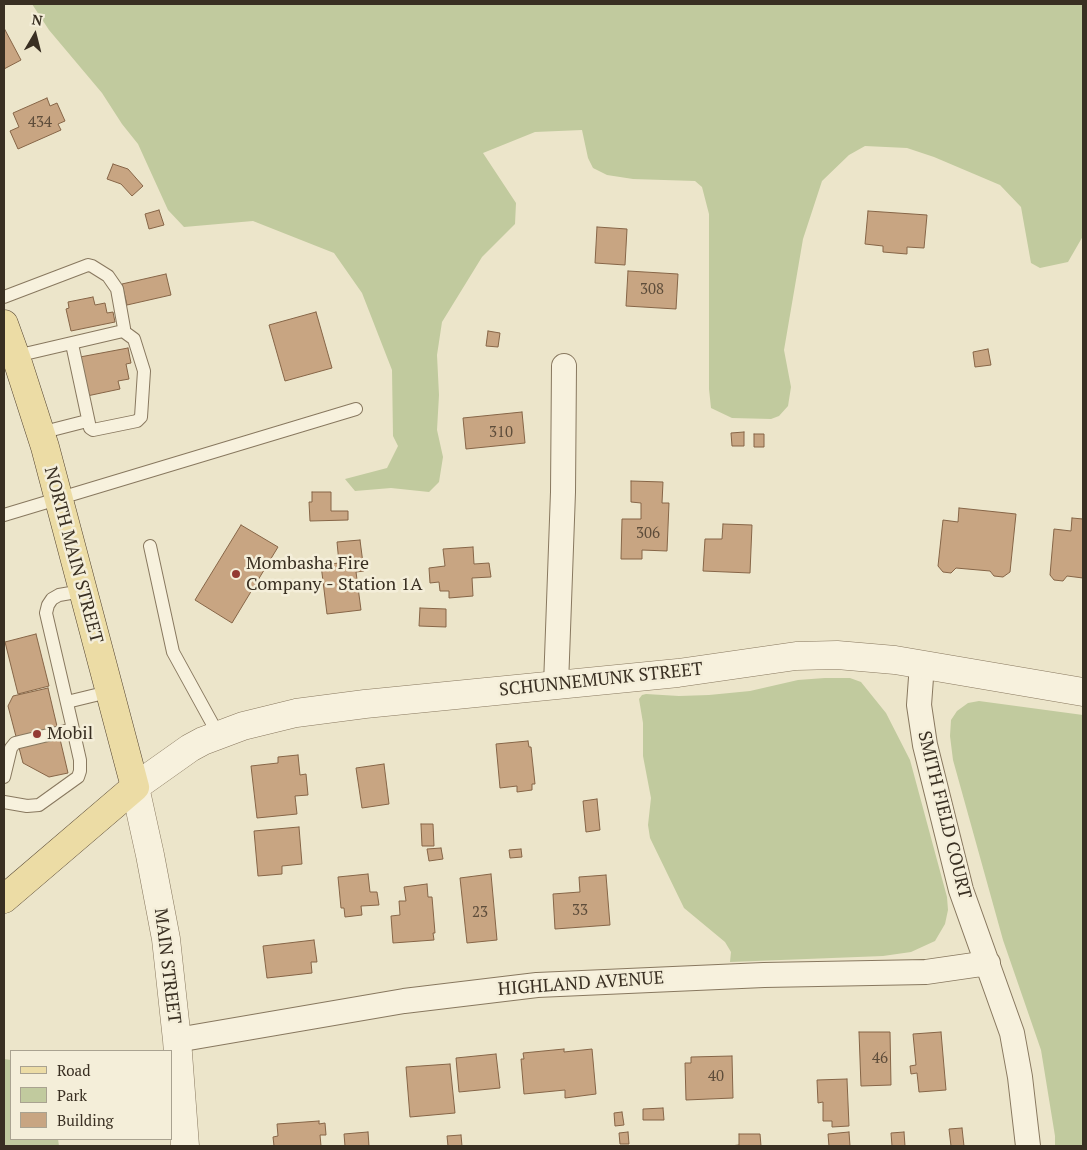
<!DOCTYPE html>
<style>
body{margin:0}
#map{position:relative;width:1087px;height:1150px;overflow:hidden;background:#ece5ca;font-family:"PT Serif",serif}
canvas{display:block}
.frame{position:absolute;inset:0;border:5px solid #392f22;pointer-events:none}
.legend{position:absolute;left:10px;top:1050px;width:162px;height:90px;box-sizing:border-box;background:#f4eed9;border:1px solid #a9a290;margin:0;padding:6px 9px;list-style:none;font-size:15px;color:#392f22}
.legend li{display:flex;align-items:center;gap:10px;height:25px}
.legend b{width:25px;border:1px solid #a9a290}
.north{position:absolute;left:10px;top:10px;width:50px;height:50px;-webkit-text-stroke:4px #f4eed9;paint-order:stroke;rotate:8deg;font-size:14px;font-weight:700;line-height:20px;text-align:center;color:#392f22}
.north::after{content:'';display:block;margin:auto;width:18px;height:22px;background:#392f22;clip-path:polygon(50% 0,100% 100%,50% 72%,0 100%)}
</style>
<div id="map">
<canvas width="1087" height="1150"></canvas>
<div class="frame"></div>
<ul class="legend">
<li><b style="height:6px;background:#ecdca5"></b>Road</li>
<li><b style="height:14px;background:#c1ca9e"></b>Park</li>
<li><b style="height:14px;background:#c8a582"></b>Building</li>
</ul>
<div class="north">N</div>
</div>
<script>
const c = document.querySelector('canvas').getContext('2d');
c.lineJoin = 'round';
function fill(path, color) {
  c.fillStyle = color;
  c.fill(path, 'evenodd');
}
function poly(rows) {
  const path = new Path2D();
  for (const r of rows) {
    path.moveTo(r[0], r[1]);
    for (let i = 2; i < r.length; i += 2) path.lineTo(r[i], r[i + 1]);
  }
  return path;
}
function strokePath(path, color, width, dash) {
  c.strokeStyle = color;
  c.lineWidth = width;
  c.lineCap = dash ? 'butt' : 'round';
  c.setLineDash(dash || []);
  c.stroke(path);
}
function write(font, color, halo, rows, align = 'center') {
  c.font = font + ' "PT Serif",serif';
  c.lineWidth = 5;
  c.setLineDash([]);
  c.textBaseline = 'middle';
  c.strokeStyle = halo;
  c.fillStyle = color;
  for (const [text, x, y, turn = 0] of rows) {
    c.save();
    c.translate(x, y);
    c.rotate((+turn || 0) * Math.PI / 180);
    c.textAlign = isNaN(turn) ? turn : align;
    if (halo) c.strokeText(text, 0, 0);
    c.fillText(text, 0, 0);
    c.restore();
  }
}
fill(poly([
 [32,4,1083,4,1083,236,1068,262,1040,268,1031,263,1021,207,1000,185,934,157,907,148,865,146,849,155,822,181,803,239,784,350,791,387,788,406,779,416,771,419,732,418,711,408,709,389,709,214,702,187,695,181,633,179,607,175,593,168,588,158,582,130,535,132,483,153,516,203,515,224,482,257,442,322,437,355,439,395,437,430,443,457,439,482,429,492,391,488,355,491,345,479,387,468,398,446,393,436,392,370,362,293,334,253,253,221,184,227,168,210,138,144,122,124,102,93,49,30],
 [825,678,850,678,861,682,886,713,910,760,947,897,948,910,945,924,935,941,911,952,883,956,730,962,731,952,725,942,684,908,650,838,648,825,651,798,643,756,643,723,639,699,642,695,646,694,679,696,709,695,750,691,798,680],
 [979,701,1083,715,1083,1146,1055,1146,1055,1136,1041,1050,1003,940,953,760,950,736,951,720,957,711,968,703],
 [4,1059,11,1060,11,1139,58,1139,59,1146,4,1146]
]), '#c1ca9e');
const building = poly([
 [4,28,21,60,4,69,4,28],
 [47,98,50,106,57,103,65,121,58,124,61,130,18,149,10,131,19,127,13,113,47,98],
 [113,164,128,169,143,186,132,196,121,184,107,179,113,164],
 [159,210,164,225,149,229,145,214,159,210],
 [868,211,927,215,924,248,907,247,907,254,883,252,883,246,865,244,868,211],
 [597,227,627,229,625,265,595,263,597,227],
 [628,271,678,274,676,309,626,306,628,271],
 [166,274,171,295,127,305,122,284,166,274],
 [93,297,95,305,105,303,107,313,113,312,115,322,71,331,66,309,69,308,68,302,93,297],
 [316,312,332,368,285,381,269,325,316,312],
 [488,331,500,333,498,347,486,346,488,331],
 [128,348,131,363,126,364,129,379,118,381,120,389,87,396,80,357,128,348],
 [988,349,991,365,975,367,973,352,988,349],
 [522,412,525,443,466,449,463,418,522,412],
 [744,432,744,446,732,446,731,433,744,432],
 [754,434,764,434,764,447,754,447,754,434],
 [631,481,663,482,662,503,669,503,667,551,642,550,642,559,621,559,622,519,641,519,641,503,631,502,631,481],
 [312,492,331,492,331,511,348,511,348,520,310,521,309,502,312,502,312,492],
 [959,508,1016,514,1010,572,1003,577,994,576,990,571,956,568,951,573,943,572,938,566,943,520,958,522,959,508],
 [1072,518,1083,519,1083,578,1067,576,1063,581,1054,580,1050,575,1054,529,1071,531,1072,518],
 [723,524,752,525,750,573,703,571,705,539,722,539,723,524],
 [241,525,278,547,232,623,195,600,241,525],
 [360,540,364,571,356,572,361,610,327,614,321,565,339,563,337,542,360,540],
 [473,547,474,564,489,563,491,577,472,578,473,596,449,598,449,591,440,591,439,582,430,583,429,568,445,566,443,549,473,547],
 [420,608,446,609,446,627,419,626,420,608],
 [36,634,49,686,18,694,5,642,36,634],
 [48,688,68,773,49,777,23,763,8,706,13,696,48,688],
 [528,741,529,747,531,747,535,784,532,784,532,790,517,792,517,786,500,788,496,744,528,741],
 [298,755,300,775,306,774,308,795,295,796,297,814,257,818,251,766,278,763,278,757,298,755],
 [384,764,389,804,362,808,356,768,384,764],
 [597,799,600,830,586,832,583,801,597,799],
 [421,824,433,824,434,846,422,846,421,824],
 [299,827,302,864,282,866,282,874,258,876,254,831,299,827],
 [441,848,443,859,429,861,427,849,441,848],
 [521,849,522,857,510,858,509,850,521,849],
 [368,874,370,892,377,892,379,905,361,906,362,915,345,917,344,908,341,908,338,877,368,874],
 [491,874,497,940,467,943,460,878,491,874],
 [606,875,610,925,555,929,553,894,580,892,579,877,606,875],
 [427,884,428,897,432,897,435,933,433,933,434,940,393,943,391,916,400,915,399,901,406,901,404,887,427,884],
 [314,940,317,962,311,962,312,973,267,978,263,946,314,940],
 [859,1032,890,1032,891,1085,861,1086,859,1032],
 [941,1032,946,1090,919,1092,917,1073,911,1074,910,1066,916,1065,913,1034,941,1032],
 [564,1049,564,1052,592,1049,596,1094,565,1098,565,1090,524,1094,521,1059,524,1059,523,1053,564,1049],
 [496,1054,500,1088,459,1092,456,1058,496,1054],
 [732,1056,733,1098,686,1100,685,1063,691,1063,691,1057,732,1056],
 [450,1064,455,1113,410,1117,406,1067,450,1064],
 [847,1079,849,1126,832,1127,832,1121,823,1121,823,1102,818,1103,817,1080,847,1079],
 [663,1108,664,1120,643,1120,643,1109,663,1108],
 [622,1112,624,1125,615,1126,614,1113,622,1112],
 [319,1121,319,1124,325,1123,326,1135,320,1135,321,1146,274,1146,273,1137,278,1136,277,1124,319,1121],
 [962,1128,964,1146,951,1146,949,1129,962,1128],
 [368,1132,369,1146,345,1146,344,1134,368,1132],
 [628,1132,629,1144,620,1144,619,1133,628,1132],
 [849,1132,850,1146,829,1146,828,1134,849,1132],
 [904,1132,905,1146,892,1146,891,1133,904,1132],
 [739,1134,760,1134,761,1146,730,1146,739,1145,739,1134],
 [461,1135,462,1146,448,1146,447,1136,461,1135]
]);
fill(building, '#c8a582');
strokePath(building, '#866547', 1);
const service = poly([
 [4,297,88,265,92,266,108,276,117,289,124,328,123,331,16,356],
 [72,344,90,428,93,430,137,421,141,417,144,371,134,339,123,331],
 [40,433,87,421],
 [4,515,356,409],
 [150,546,173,652,218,734],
 [67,702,108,692],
 [4,777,11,748,15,743,73,729],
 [4,802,27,806,39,805,78,777,80,771,80,760,73,729,46,613,48,605,52,599,59,595,82,591]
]);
const minor = poly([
 [922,664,919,705,925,745,961,890,1012,1033,1020,1077,1028,1146],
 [556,685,563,492,564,366],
 [177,1040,404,1001,537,985,764,975,926,972,988,963]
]);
const tertiary = poly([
 [185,1146,177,1040,166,939,150,855,135,787,190,748,203,741,243,726,296,713,365,704,678,673,796,656,837,655,895,660,1083,692]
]);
const primary = poly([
 [4,324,17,360,45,447,135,787,4,899]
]);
strokePath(service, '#88785f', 14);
strokePath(minor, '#88785f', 26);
strokePath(tertiary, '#88785f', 29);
strokePath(primary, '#564633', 29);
strokePath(service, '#f7f1dd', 12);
strokePath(minor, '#f7f1dd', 24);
strokePath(tertiary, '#f7f1dd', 28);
strokePath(primary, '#ecdca5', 28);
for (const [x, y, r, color] of [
 [236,574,5,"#933a33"],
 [37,734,5,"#933a33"]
]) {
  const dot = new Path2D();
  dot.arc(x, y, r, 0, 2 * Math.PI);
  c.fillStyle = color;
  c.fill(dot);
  strokePath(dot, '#f4eed9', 2);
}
write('15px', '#5d4c3a', null, [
 ["434",40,123],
 ["308",652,290],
 ["310",501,433],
 ["306",648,534],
 ["33",580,911],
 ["23",480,913],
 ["46",880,1059],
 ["40",716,1077]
]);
write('18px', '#392f22', '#f4eed9', [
 ["NORTH MAIN STREET",73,555,75],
 ["SCHUNNEMUNK STREET",601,680,-6],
 ["SMITH FIELD COURT",944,815,76],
 ["MAIN STREET",167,966,83],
 ["HIGHLAND AVENUE",581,984,-4]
]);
write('18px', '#392f22', '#f4eed9', [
 ["Mombasha Fire",246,564],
 ["Company - Station 1A",246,585],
 ["Mobil",47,734]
], 'left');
</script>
